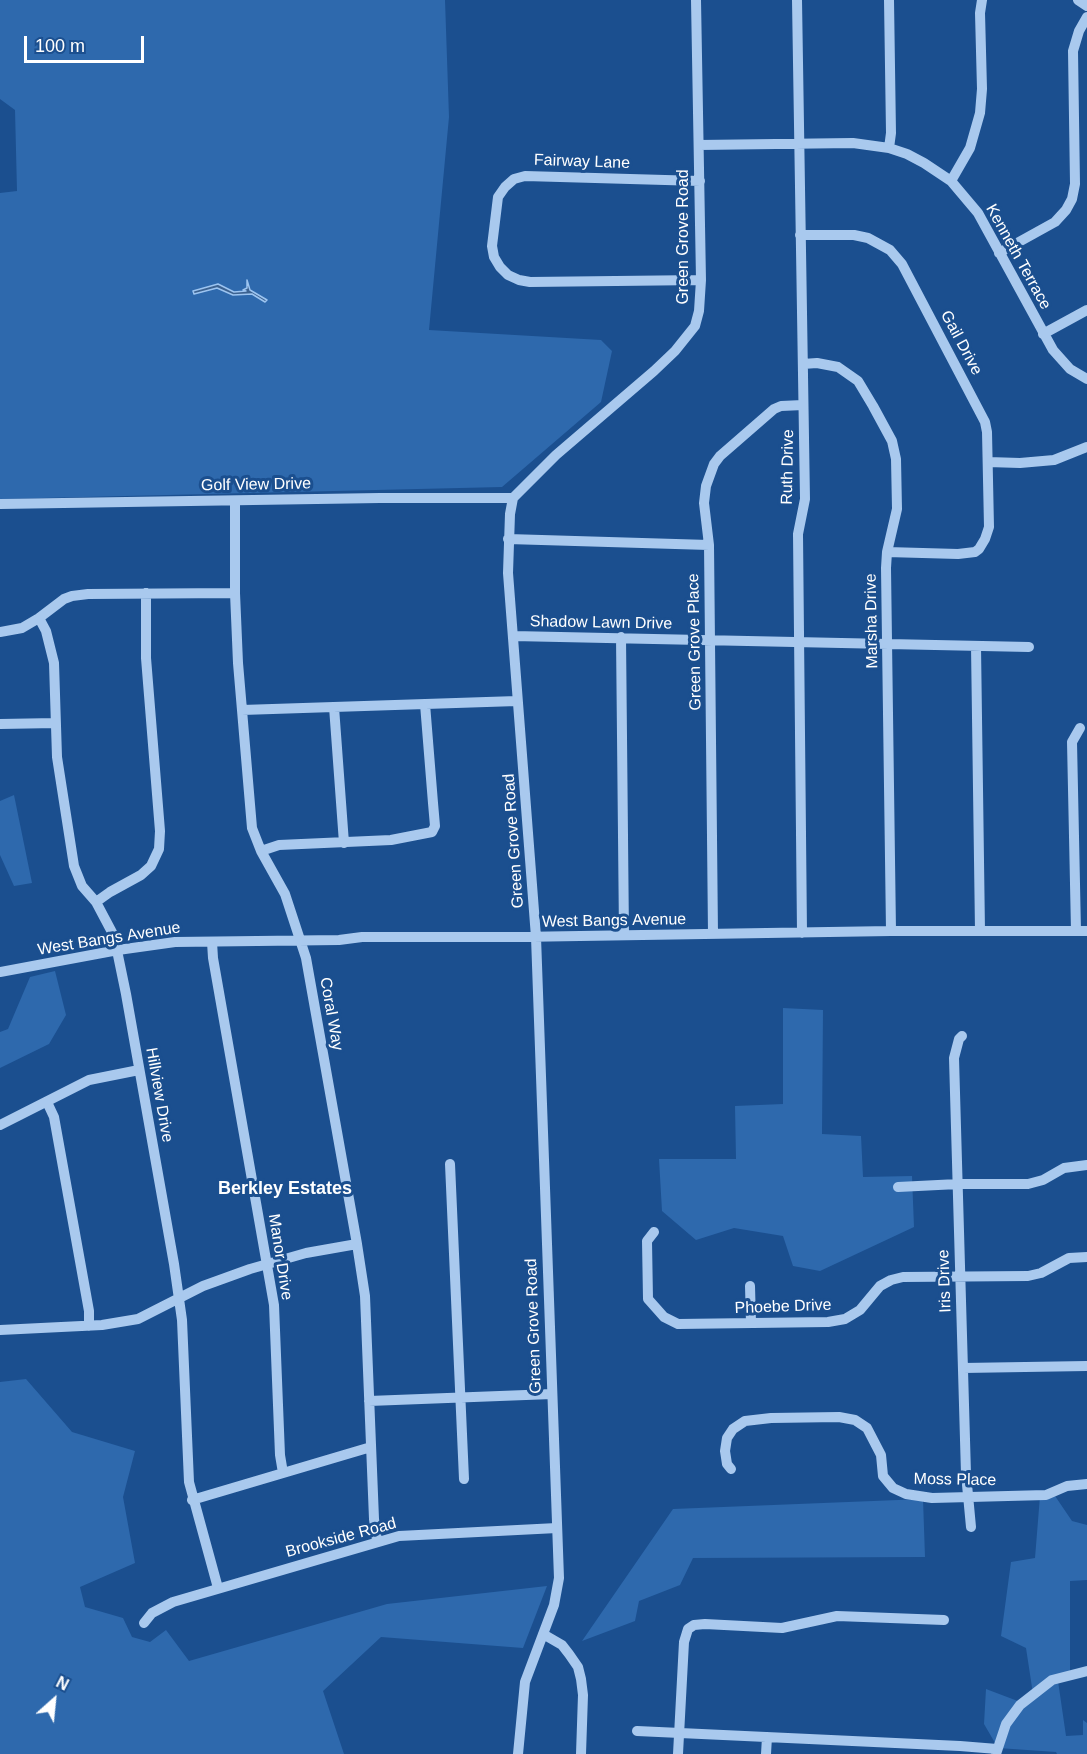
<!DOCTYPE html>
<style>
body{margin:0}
#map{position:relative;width:1087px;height:1754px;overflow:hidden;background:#1b4f8f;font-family:Arial,sans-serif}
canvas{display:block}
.north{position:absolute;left:24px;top:1670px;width:60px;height:60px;-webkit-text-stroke:4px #1b4f8f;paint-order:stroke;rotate:27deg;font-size:16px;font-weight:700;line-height:24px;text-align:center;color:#fff}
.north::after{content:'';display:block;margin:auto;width:21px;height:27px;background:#fff;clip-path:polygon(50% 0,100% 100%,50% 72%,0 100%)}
.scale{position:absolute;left:24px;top:36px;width:120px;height:27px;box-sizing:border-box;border:3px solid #fff;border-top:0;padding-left:8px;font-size:18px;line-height:21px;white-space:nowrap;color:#fff;-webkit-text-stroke:4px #1b4f8f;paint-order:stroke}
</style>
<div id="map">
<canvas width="1087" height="1754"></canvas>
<div class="north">N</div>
<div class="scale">100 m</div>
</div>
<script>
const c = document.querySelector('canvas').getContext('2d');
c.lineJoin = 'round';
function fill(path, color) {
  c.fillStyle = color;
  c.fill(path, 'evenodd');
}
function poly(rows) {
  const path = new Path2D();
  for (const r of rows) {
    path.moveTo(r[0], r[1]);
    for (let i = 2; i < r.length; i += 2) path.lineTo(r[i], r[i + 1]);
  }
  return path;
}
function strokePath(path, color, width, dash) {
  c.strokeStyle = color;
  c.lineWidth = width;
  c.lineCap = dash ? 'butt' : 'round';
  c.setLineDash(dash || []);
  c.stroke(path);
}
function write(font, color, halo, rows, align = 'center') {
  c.font = font + ' Arial,sans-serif';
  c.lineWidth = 6;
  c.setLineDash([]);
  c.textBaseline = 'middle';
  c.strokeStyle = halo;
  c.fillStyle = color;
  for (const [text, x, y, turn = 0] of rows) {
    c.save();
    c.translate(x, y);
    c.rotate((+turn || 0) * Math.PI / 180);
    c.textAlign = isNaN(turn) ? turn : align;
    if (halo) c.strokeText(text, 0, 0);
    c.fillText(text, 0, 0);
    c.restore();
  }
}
fill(poly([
 [0,0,445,0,449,117,429,330,601,340,612,351,601,402,502,487,0,499,0,193,17,191,15,110,0,99],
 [14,795,32,883,14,886,0,855,0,801],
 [55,971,66,1015,49,1044,0,1068,0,1032,8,1029,30,977],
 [783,1008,823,1010,822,1134,861,1136,863,1177,912,1176,914,1227,820,1271,793,1266,783,1236,734,1228,696,1240,662,1211,659,1159,736,1159,735,1106,783,1104],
 [26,1379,72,1432,135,1451,123,1497,135,1563,80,1587,85,1607,123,1618,132,1637,150,1642,166,1630,189,1661,387,1604,547,1586,523,1648,381,1637,323,1691,344,1754,0,1754,0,1382],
 [1053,1493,1072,1521,1087,1525,1087,1580,1070,1581,1070,1675,1058,1681,1066,1736,1083,1735,1083,1720,1087,1723,1087,1754,1057,1754,1056,1752,998,1748,984,1724,986,1689,1023,1703,1033,1694,1026,1648,1001,1636,1011,1562,1035,1558,1040,1496],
 [923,1499,925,1557,693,1558,680,1585,639,1601,635,1621,582,1641,673,1509]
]), '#2e69ad');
const water = poly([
 [247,280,250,290,267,300,265,302,252,294,233,295,217,288,194,294,193,291,218,284,234,292,246,291,243,290,247,288,247,280]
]);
fill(water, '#3c6290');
strokePath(water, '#9cc4f0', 1.5);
strokePath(poly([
 [797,0,805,499,798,534,802,933],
 [1078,0,1087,6],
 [699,145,853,143,889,148,907,154,924,163,951,181,978,213,1053,350,1070,369,1087,379],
 [889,148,891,133,889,0],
 [700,181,525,176,514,179,505,187,498,197,492,246,494,257,500,267,508,275,519,280,530,282,701,280],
 [951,181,970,148,980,113,982,89,980,13,982,0],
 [800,235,854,235,868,238,890,250,902,264,985,422,987,432,989,527,985,539,979,549,975,552,958,554,887,552],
 [999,253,1055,222,1066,210,1072,199,1075,184,1073,51,1079,31,1087,17],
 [1043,334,1087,310],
 [803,364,817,363,838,367,858,381,873,406,892,441,896,459,897,509,887,552,886,568,891,931],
 [988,462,1020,463,1054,460,1087,447],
 [235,501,235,593,238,663,252,828,261,851,285,894,306,958,357,1244,365,1296,374,1519,377,1541],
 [0,504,380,498,513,498],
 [508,539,709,545],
 [39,618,46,631,54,663,57,757,74,866,82,886,96,902,114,936,126,994,174,1264,182,1320,189,1482,218,1588],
 [0,632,22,628,39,618,64,599,72,596,88,594,235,593],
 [513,636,1029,647],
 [621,637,624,935],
 [976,646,980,931],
 [334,707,344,843],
 [242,710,517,701],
 [0,724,56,723],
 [261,851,279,845,391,840,432,832,435,826,433,803,425,704],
 [96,902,110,892,141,875,151,866,159,849,160,831,146,658,146,593],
 [1076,931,1072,742,1080,728],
 [713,934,709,545,704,503,706,486,714,464,720,456,774,409,781,406,803,405],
 [212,942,213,958,274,1305,280,1455,283,1473],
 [0,972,118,950,175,942,339,940,362,937,518,937,891,931,1087,931],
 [962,1036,959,1039,954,1058,966,1474,971,1527],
 [47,1102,54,1117,89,1311,89,1326],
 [0,1125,89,1080,139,1070],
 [450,1164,464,1479],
 [898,1187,958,1184,1028,1184,1043,1180,1064,1168,1087,1165],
 [654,1232,647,1241,648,1299,664,1317,678,1324,828,1322,845,1319,860,1310,880,1286,891,1280,903,1277,1028,1276,1041,1273,1069,1258,1087,1257],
 [750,1286,751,1323],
 [0,1330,102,1325,138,1319,203,1286,250,1269,306,1253,357,1244],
 [963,1368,1087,1366],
 [369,1401,552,1394],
 [731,1469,727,1464,725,1451,727,1438,733,1429,745,1421,771,1418,839,1417,855,1420,867,1428,881,1455,883,1476,893,1488,906,1494,932,1498,1046,1495,1067,1486,1087,1484],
 [192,1500,371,1447],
 [144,1623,152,1613,173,1602,399,1536,557,1528],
 [543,1634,562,1645,569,1654,578,1667,581,1679,583,1695,581,1754],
 [637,1731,960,1746,997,1749],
 [518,1754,525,1682,554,1605,559,1578,536,937,508,573,510,514,513,498,556,455,654,371,675,351,695,326,699,311,701,280,696,0],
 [678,1754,684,1642,688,1629,694,1625,705,1624,782,1628,837,1616,944,1620],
 [766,1754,767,1737],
 [996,1754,1006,1724,1020,1705,1052,1680,1087,1671]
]), '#a9c9ee', 10);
write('16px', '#fff', '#1b4f8f', [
 ["Fairway Lane",582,162,2],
 ["Green Grove Road",684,237,-90],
 ["Kenneth Terrace",1018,257,61],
 ["Gail Drive",961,343,62],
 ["Ruth Drive",788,467,-89],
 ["Golf View Drive",256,485,-1],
 ["Marsha Drive",872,621,-91],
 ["Shadow Lawn Drive",601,623,1],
 ["Green Grove Place",695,642,-91],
 ["Green Grove Road",514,841,-94],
 ["West Bangs Avenue",614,921,-1],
 ["West Bangs Avenue",109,939,-9],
 ["Coral Way",331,1014,80],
 ["Hillview Drive",159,1095,80],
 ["Manor Drive",280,1257,81],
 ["Iris Drive",945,1281,-92],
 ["Phoebe Drive",783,1307,-2],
 ["Green Grove Road",534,1326,-92],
 ["Moss Place",955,1480,1],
 ["Brookside Road",341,1538,-15]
]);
write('bold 18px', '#fff', '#1b4f8f', [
 ["Berkley Estates",285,1189]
]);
</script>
